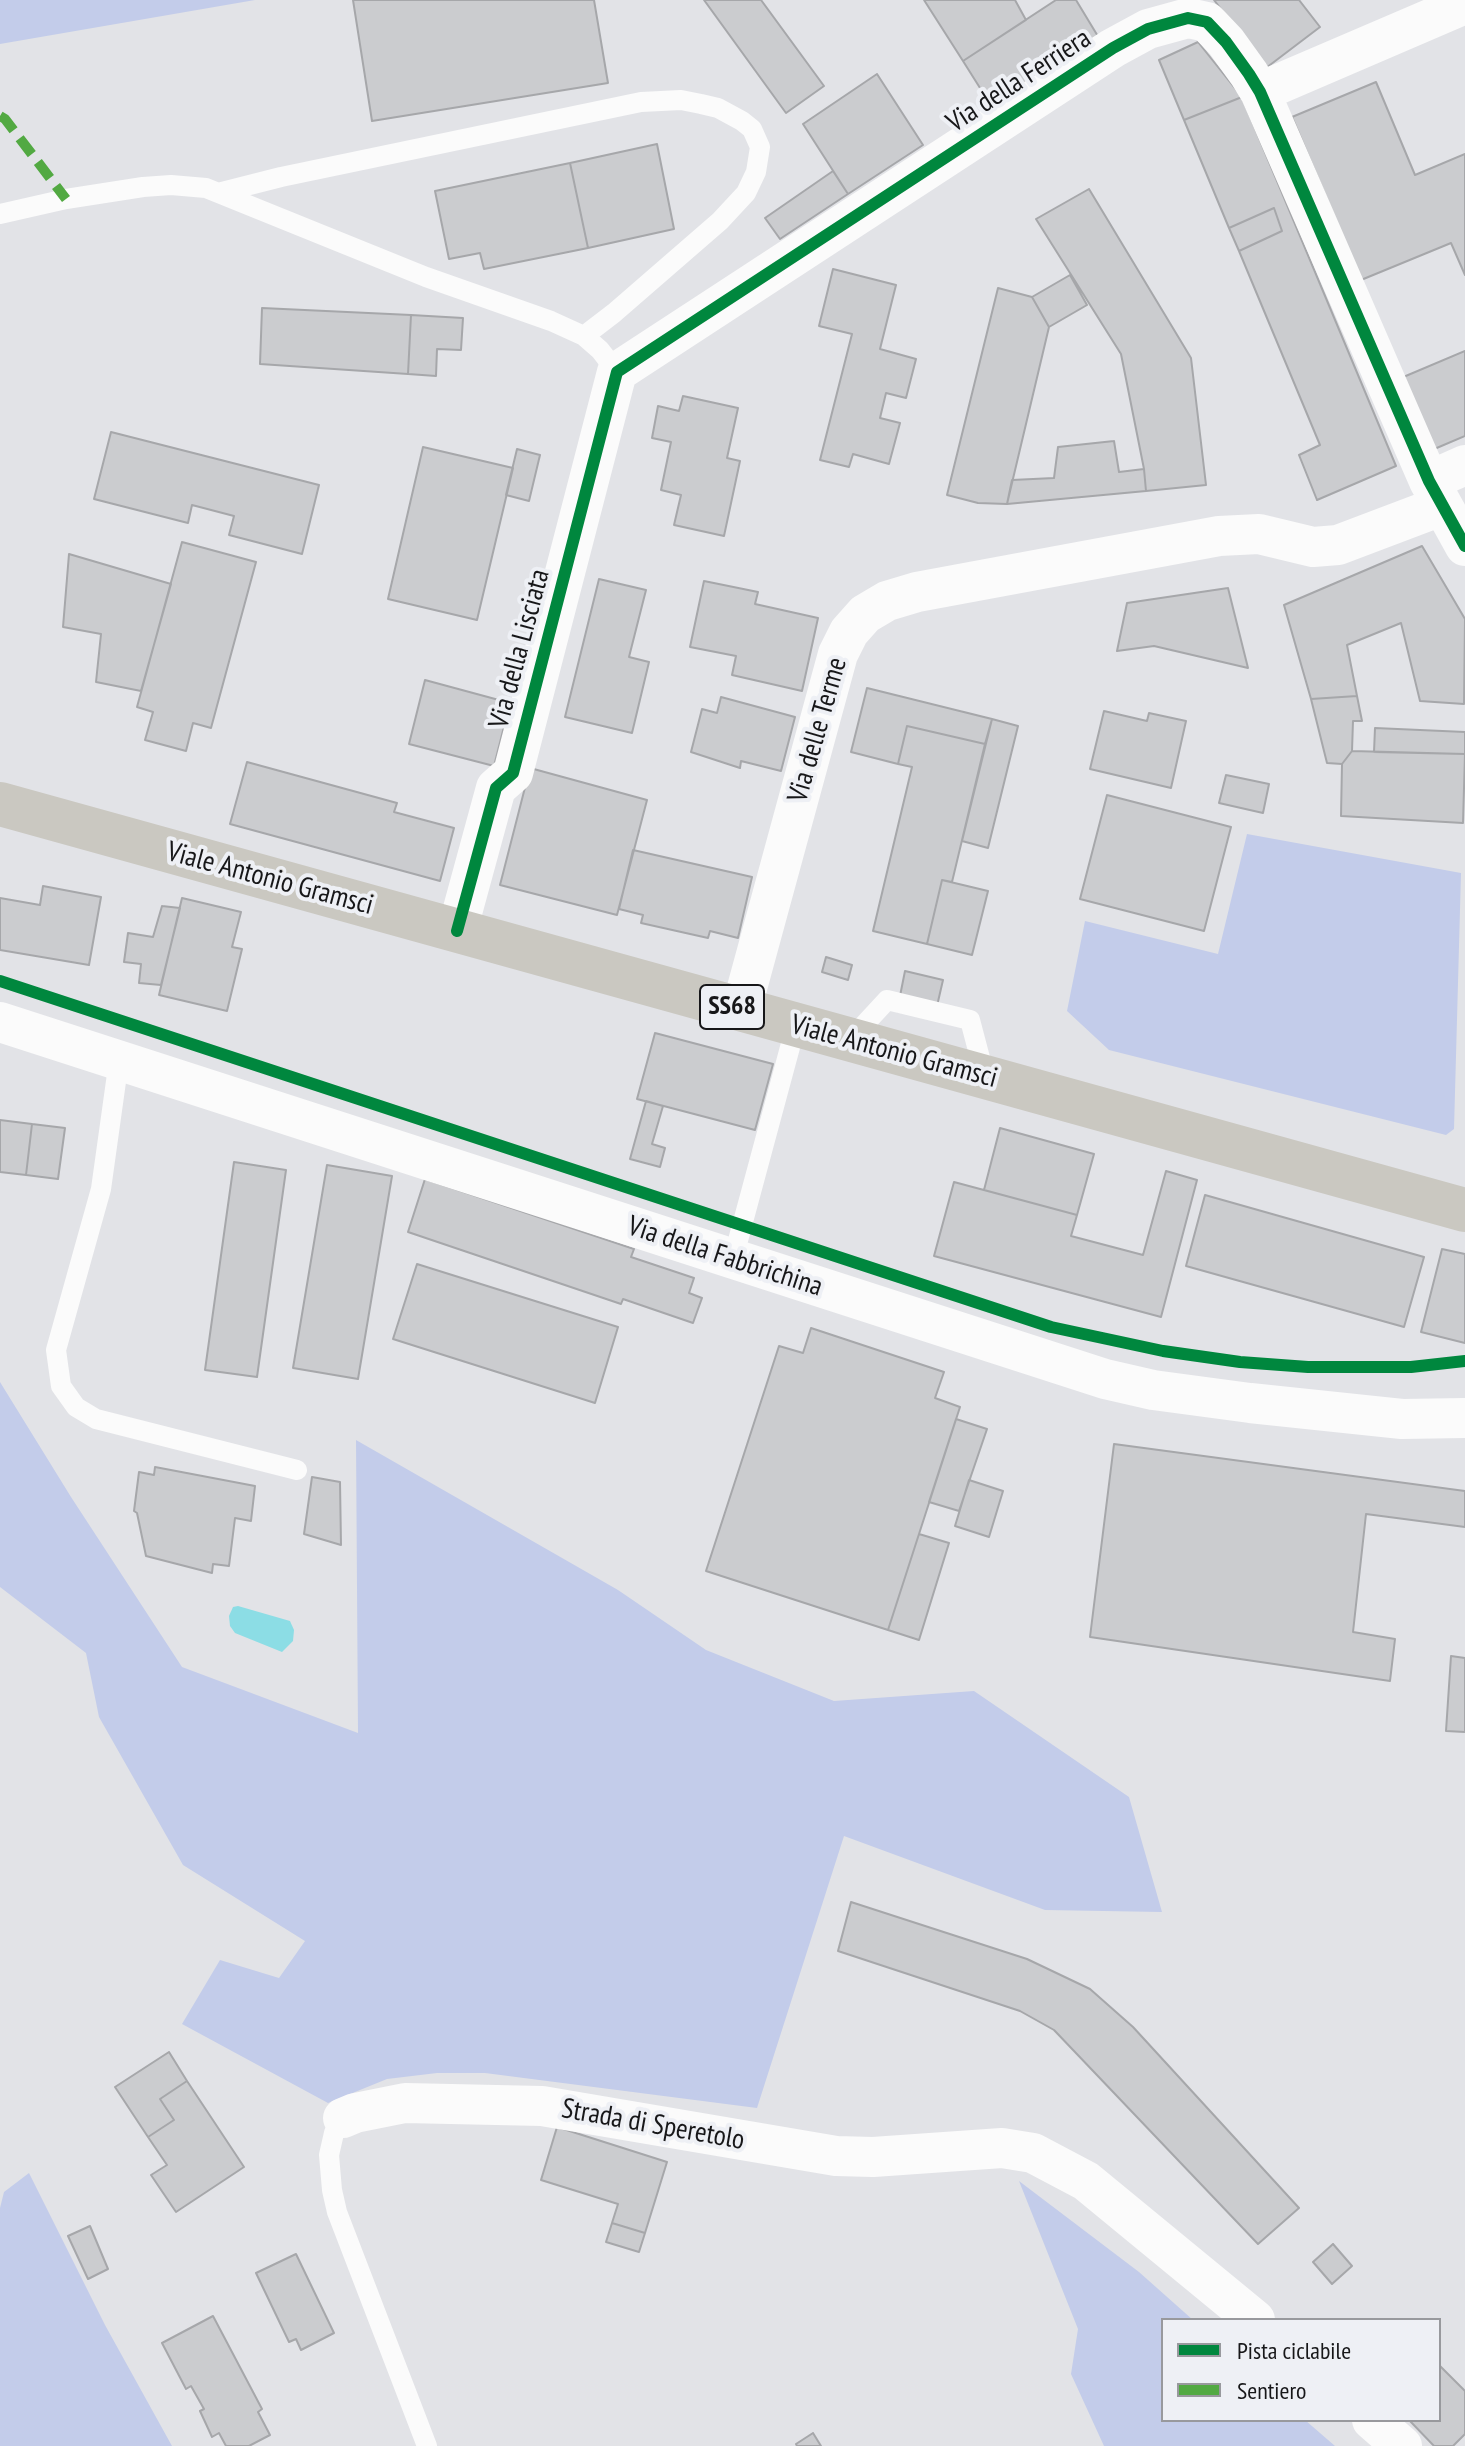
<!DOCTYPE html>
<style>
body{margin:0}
#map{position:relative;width:1465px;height:2446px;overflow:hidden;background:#e2e3e7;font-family:"PT Sans Narrow",sans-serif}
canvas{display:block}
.legend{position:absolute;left:1161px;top:2318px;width:280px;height:104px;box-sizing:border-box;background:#eef0f5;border:2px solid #98999d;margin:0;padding:10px 14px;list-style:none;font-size:24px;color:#171719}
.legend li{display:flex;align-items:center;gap:16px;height:40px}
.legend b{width:40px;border:2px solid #98999d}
</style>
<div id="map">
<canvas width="1465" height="2446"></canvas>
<ul class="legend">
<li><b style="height:10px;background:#00873e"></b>Pista ciclabile</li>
<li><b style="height:10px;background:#52a942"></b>Sentiero</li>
</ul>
</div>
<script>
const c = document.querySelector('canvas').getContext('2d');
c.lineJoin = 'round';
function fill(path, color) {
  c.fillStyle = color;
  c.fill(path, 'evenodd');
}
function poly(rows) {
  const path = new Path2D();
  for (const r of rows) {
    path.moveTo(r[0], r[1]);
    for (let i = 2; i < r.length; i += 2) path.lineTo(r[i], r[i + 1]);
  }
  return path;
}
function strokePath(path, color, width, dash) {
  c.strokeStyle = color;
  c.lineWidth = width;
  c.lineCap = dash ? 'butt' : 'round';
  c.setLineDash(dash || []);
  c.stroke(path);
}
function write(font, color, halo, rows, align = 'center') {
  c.font = font + ' "PT Sans Narrow",sans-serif';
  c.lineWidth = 8;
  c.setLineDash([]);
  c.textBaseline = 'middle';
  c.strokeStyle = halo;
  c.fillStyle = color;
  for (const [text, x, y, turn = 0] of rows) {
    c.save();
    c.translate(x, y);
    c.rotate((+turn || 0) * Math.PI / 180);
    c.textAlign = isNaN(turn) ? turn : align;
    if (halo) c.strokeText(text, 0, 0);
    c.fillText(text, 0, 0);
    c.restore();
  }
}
fill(poly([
 [0,0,255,0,0,44],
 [1247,834,1461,873,1454,1129,1446,1135,1109,1050,1067,1011,1085,921,1218,954],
 [0,1382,71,1497,182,1667,358,1733,356,1440,618,1590,706,1650,834,1701,974,1691,1129,1797,1162,1912,1045,1910,844,1836,757,2108,485,2073,437,2073,387,2079,328,2103,182,2024,220,1960,279,1978,305,1941,183,1865,99,1717,86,1653,0,1587],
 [29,2173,105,2325,172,2446,0,2446,0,2208,4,2192],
 [1019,2181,1139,2272,1193,2320,1163,2320,1163,2420,1305,2420,1335,2446,1104,2446,1071,2374,1078,2329]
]), '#c3ccea');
fill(poly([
 [238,1606,290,1621,294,1630,293,1641,282,1652,235,1633,230,1626,229,1616,233,1607]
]), '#8cdde5');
const building = poly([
 [353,0,594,0,608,83,372,121,353,0],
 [704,0,761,0,824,86,786,113,704,0],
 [924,0,1015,0,1026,20,963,61,924,0],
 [1056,0,1076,0,1099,38,992,107,963,61,1056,0],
 [1214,0,1299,0,1320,27,1266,68,1214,0],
 [1198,42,1242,97,1184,120,1159,60,1198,42],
 [877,74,923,145,848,194,803,124,877,74],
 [1376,82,1415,175,1465,154,1465,275,1451,243,1361,280,1292,117,1376,82],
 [1242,97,1396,466,1317,500,1299,455,1320,445,1239,251,1282,231,1274,208,1229,228,1184,120,1242,97],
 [657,144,674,229,588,248,570,163,657,144],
 [570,163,588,248,484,269,480,253,449,259,435,191,570,163],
 [833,171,848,194,780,239,765,218,833,171],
 [1089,189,1191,358,1206,485,1146,491,1144,469,1121,354,1036,219,1089,189],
 [1274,208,1282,231,1239,251,1229,228,1274,208],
 [833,269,896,285,880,349,916,359,906,398,886,393,880,418,900,423,889,464,853,454,849,467,820,460,852,334,819,326,833,269],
 [1070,275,1087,305,1049,327,1032,297,1070,275],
 [998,288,1032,297,1049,327,1007,504,978,503,947,495,998,288],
 [262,308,411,315,408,374,260,364,262,308],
 [411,315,463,318,461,350,437,349,436,376,408,374,411,315],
 [1465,351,1465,436,1432,450,1401,378,1465,351],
 [683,396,738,408,727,458,740,461,724,536,674,525,681,495,661,490,671,442,652,438,658,406,679,411,683,396],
 [111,432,319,485,302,554,229,535,234,516,192,505,188,523,94,499,111,432],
 [1114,441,1119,472,1144,469,1146,491,1007,504,1012,480,1054,478,1058,447,1114,441],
 [423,447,513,468,477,620,388,599,423,447],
 [517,449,540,455,529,501,506,495,517,449],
 [182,542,256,562,211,728,193,723,186,751,145,740,153,712,137,707,182,542],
 [1422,546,1465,619,1464,704,1420,701,1401,623,1347,645,1357,696,1311,699,1284,605,1422,546],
 [69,554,171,584,141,691,96,682,101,634,63,627,69,554],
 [599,579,646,590,629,657,649,662,632,733,565,717,599,579],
 [704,581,758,592,755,604,818,618,802,691,732,675,736,656,690,647,704,581],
 [1228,588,1248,668,1154,646,1117,651,1127,603,1228,588],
 [425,680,510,703,494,766,409,744,425,680],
 [867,688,992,719,985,744,907,726,898,764,851,752,867,688],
 [1357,696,1362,721,1353,721,1352,751,1342,764,1327,763,1311,699,1357,696],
 [721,697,795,717,781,771,741,761,740,768,691,752,702,709,717,713,721,697],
 [1104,711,1147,721,1149,713,1186,721,1171,788,1090,769,1104,711],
 [992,719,1018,726,988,848,962,841,992,719],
 [907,726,985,744,952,882,942,880,927,944,873,931,912,767,898,764,907,726],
 [1375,728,1465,732,1465,754,1374,752,1375,728],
 [1352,751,1465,754,1463,823,1341,816,1342,764,1352,751],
 [247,762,397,803,394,812,454,828,440,881,230,824,247,762],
 [530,768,647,800,617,915,500,885,530,768],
 [1226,775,1269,784,1263,813,1219,803,1226,775],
 [1107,795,1231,827,1204,931,1080,899,1107,795],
 [633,850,752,877,738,938,710,931,708,938,641,923,643,915,619,909,633,850],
 [942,880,988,891,972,955,927,944,942,880],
 [43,886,101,897,89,965,0,950,0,898,40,905,43,886],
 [182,898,241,912,232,947,242,949,227,1011,159,995,182,898],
 [162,906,180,908,161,985,139,983,141,964,124,962,128,933,153,937,162,906],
 [826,957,852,965,848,980,822,972,826,957],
 [905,971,943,980,934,1019,897,1011,905,971],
 [655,1033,773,1064,755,1130,637,1099,655,1033],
 [646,1101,663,1106,652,1144,665,1148,660,1167,630,1159,646,1101],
 [0,1120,32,1124,26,1175,0,1172,0,1120],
 [32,1124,65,1128,58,1179,26,1175,32,1124],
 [1000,1128,1094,1154,1077,1215,984,1190,1000,1128],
 [234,1162,286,1170,257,1377,205,1370,234,1162],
 [327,1165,392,1176,358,1379,293,1368,327,1165],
 [1166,1171,1197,1180,1161,1317,934,1256,954,1182,1077,1215,1071,1236,1143,1255,1166,1171],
 [425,1179,634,1249,631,1257,694,1278,689,1293,702,1298,693,1323,623,1299,621,1304,408,1232,425,1179],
 [1205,1195,1424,1257,1404,1327,1186,1266,1205,1195],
 [1442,1249,1465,1254,1465,1343,1421,1332,1442,1249],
 [417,1264,618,1327,595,1403,393,1339,417,1264],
 [811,1328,944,1372,935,1398,960,1407,888,1630,706,1571,779,1346,803,1353,811,1328],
 [956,1419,987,1429,959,1511,929,1502,956,1419],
 [1114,1444,1465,1491,1465,1527,1366,1514,1353,1632,1395,1639,1390,1681,1090,1637,1114,1444],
 [155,1467,255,1486,251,1521,235,1518,229,1566,213,1564,212,1573,146,1556,137,1513,134,1511,139,1472,154,1475,155,1467],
 [312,1477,340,1482,341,1545,304,1534,312,1477],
 [969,1480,1003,1491,989,1537,955,1526,969,1480],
 [919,1534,949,1543,919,1640,888,1630,919,1534],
 [1451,1656,1465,1658,1465,1732,1446,1731,1451,1656],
 [851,1902,1027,1959,1090,1989,1133,2027,1299,2208,1258,2244,1054,2030,1020,2011,838,1951,851,1902],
 [169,2052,187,2081,160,2099,174,2120,148,2137,115,2087,169,2052],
 [187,2081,244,2167,176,2212,151,2175,167,2165,148,2137,174,2120,160,2099,187,2081],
 [557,2127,667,2162,645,2233,612,2223,618,2204,541,2180,557,2127],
 [612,2223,645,2233,639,2252,606,2242,612,2223],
 [90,2226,108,2269,88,2279,68,2236,90,2226],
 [1333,2244,1352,2266,1332,2284,1313,2262,1333,2244],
 [296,2254,334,2333,301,2350,296,2339,289,2342,256,2273,296,2254],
 [213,2316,262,2409,258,2412,270,2435,249,2446,226,2446,219,2433,212,2437,200,2411,204,2409,191,2386,186,2389,162,2343,213,2316],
 [1439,2365,1465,2391,1465,2434,1453,2446,1434,2446,1409,2420,1439,2420,1439,2365],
 [813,2433,821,2446,797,2446,796,2444,813,2433]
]);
fill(building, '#cbcccf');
strokePath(building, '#a6a7aa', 2);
strokePath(poly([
 [218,193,281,177,641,102,681,100,701,104,718,108,742,121,752,129,760,147,756,172,746,193,720,221,614,313,584,336],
 [0,214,66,199,143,187,171,185,206,188,426,277,551,321,584,336,600,350,617,372],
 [850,1040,887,1000,970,1020,985,1077],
 [119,1060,101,1189,56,1350,61,1386,76,1407,96,1419,297,1470],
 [733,1259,796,1025],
 [343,2118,334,2133,329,2155,332,2190,337,2212,427,2446]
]), '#fbfbfb', 20);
strokePath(poly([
 [1260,92,1465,4],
 [1429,481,1465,465],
 [457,931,496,788,513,773,617,372,1113,48,1148,29,1188,18,1207,22,1226,42,1249,74,1260,92,1429,481,1465,546],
 [741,1010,838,654,849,632,865,614,887,601,917,592,1219,536,1259,534,1313,547,1338,545,1441,506],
 [0,1022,1105,1379,1153,1390,1250,1403,1402,1419,1465,1418],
 [343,2118,355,2113,405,2103,542,2106,836,2156,873,2157,1002,2148,1033,2153,1086,2181,1255,2320],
 [1372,2420,1402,2446]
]), '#fbfbfb', 40);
strokePath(poly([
 [0,804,1465,1210]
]), '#cac8c1', 44);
strokePath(poly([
 [0,116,5,119,66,199]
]), '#52a942', 10, [20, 10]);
strokePath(poly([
 [457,931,496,788,513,773,617,372,1113,48,1148,29,1188,18,1207,22,1226,42,1249,74,1260,92,1429,481,1465,546],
 [0,981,1051,1327,1163,1351,1240,1362,1308,1367,1411,1367,1465,1361]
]), '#00873e', 12);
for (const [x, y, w] of [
 [732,1007,64]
]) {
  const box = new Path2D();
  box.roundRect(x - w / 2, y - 22, w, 44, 6);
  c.fillStyle = '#eef0f5';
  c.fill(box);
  strokePath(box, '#171719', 2);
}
write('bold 26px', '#171719', null, [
 ["SS68",732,1007]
]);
write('28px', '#171719', '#eef0f5', [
 ["Via della Ferriera",1019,81,-33],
 ["Via della Lisciata",520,649,-75],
 ["Via delle Terme",818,730,-74],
 ["Viale Antonio Gramsci",270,879,15],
 ["Viale Antonio Gramsci",894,1052,15],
 ["Via della Fabbrichina",725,1257,18],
 ["Strada di Speretolo",653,2125,10]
]);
</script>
